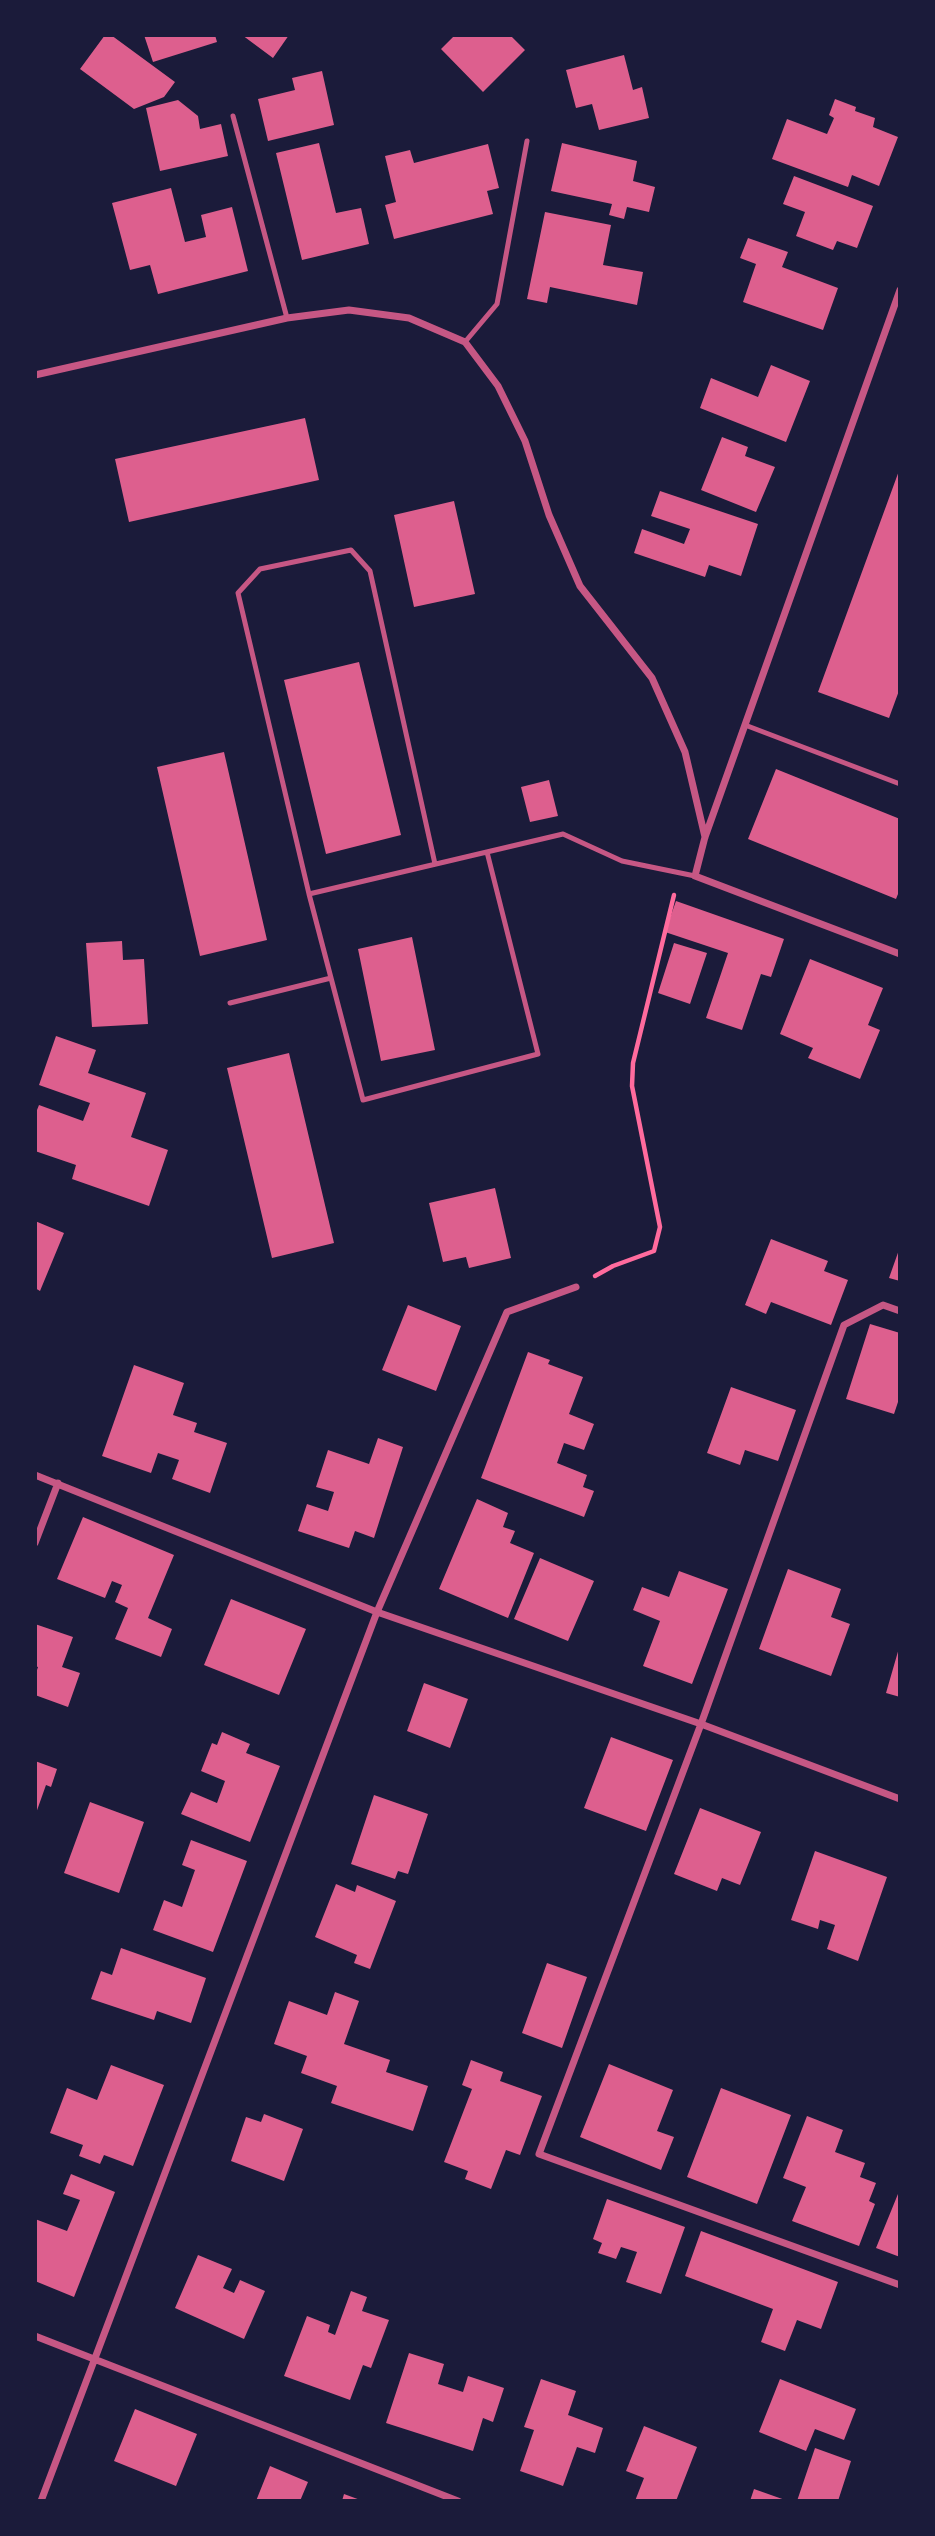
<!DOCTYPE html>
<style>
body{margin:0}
#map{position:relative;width:935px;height:2536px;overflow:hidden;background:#1b1b3a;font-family:"PT Sans Narrow",sans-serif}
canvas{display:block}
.frame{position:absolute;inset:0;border:37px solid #1b1b3a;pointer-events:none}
</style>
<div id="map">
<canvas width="935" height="2536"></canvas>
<div class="frame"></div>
</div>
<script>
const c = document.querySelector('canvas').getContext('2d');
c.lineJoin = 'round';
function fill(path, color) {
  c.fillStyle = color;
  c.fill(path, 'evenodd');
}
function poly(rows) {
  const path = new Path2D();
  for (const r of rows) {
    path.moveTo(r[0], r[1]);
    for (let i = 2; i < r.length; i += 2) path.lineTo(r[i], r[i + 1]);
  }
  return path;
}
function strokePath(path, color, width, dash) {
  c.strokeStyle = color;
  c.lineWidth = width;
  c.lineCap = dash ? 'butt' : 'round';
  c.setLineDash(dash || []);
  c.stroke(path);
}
fill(poly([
 [105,35,111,35,175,82,164,97,134,109,80,69],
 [144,35,215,35,217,42,153,62],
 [242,35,289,35,273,58],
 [455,35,510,35,525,50,483,92,441,49],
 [624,55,633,90,642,87,649,118,599,130,592,104,576,108,566,70],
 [322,71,334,125,268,141,258,99,295,90,292,78],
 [835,99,856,107,855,111,875,118,873,127,898,137,879,186,852,175,848,187,772,159,787,119,827,134,834,118,829,115],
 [178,100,198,116,200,129,221,124,228,156,160,171,146,108],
 [319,143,336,213,361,208,369,244,302,260,276,153],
 [562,143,637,161,633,181,655,187,649,212,627,207,624,219,609,215,612,204,551,191],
 [488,144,499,188,487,191,493,214,394,239,385,205,396,202,385,156,410,150,414,163],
 [794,176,873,206,857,248,837,241,833,250,796,236,805,212,783,204],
 [171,188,185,242,206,237,201,215,232,207,248,271,158,294,150,265,130,270,112,203],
 [545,212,611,225,603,265,643,272,637,305,550,287,547,303,527,299],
 [748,238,788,252,782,267,838,288,823,330,743,302,756,264,740,258],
 [771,365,810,381,786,442,700,408,711,378,758,397],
 [305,418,319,480,129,522,115,459],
 [722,437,748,447,745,456,775,467,756,512,701,490],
 [900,468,900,688,889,718,818,692],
 [660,491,758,524,741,576,709,565,705,577,634,553,642,529,684,544,690,529,651,516],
 [454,501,475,594,414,607,394,515],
 [359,662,401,835,326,854,284,680],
 [224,752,267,940,200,956,157,767],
 [776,769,900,819,900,889,896,899,748,839],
 [549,780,558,816,530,822,521,787],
 [676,901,784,939,771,977,761,974,742,1030,706,1018,728,953,665,932],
 [412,937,435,1050,381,1061,358,949],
 [122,941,123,960,144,959,148,1024,92,1027,86,943],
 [674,943,707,953,690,1004,658,993],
 [810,959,883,988,868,1025,880,1030,860,1079,808,1058,813,1048,780,1034],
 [56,1036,96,1050,88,1073,146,1093,131,1137,168,1150,149,1206,72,1179,76,1165,35,1151,35,1115,39,1105,83,1121,90,1103,39,1085],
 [289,1053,334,1243,272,1258,227,1068],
 [495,1188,511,1258,469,1268,466,1257,443,1262,429,1203],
 [35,1221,64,1233,40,1291,35,1288],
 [771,1239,828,1261,824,1271,848,1280,831,1325,771,1302,766,1314,745,1305],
 [900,1247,900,1281,889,1278],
 [408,1305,461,1326,436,1391,382,1370],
 [870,1324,900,1333,900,1403,898,1402,894,1414,846,1399],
 [528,1352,550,1360,548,1364,583,1377,569,1414,594,1424,584,1450,564,1443,557,1463,587,1475,583,1487,594,1491,584,1517,481,1478],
 [134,1365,184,1383,173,1415,197,1423,194,1432,227,1443,210,1493,172,1479,179,1460,158,1453,151,1473,102,1456],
 [731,1387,796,1410,778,1461,745,1450,740,1465,707,1453],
 [378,1438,403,1447,374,1538,355,1531,349,1548,298,1531,307,1504,328,1511,334,1492,316,1487,328,1450,369,1464],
 [477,1499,508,1513,503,1527,515,1531,510,1543,534,1553,508,1618,439,1589],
 [83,1517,174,1555,148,1618,172,1629,161,1657,115,1639,128,1608,115,1602,122,1585,112,1581,105,1598,57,1579],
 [540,1558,594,1581,568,1641,514,1619],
 [788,1569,841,1589,831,1617,850,1624,831,1676,759,1649],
 [679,1571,728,1589,692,1684,643,1666,660,1621,633,1610,642,1587,669,1597],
 [231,1599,306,1629,279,1695,204,1665],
 [35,1624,73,1637,62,1667,80,1673,68,1707,35,1695,35,1676,38,1667,35,1666],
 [899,1648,900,1649,900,1697,886,1693],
 [424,1683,468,1699,450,1748,407,1731],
 [222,1732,250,1744,246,1753,280,1766,250,1842,181,1814,191,1792,217,1803,225,1781,201,1771,212,1743,217,1745],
 [611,1737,673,1760,646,1831,584,1808],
 [35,1761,57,1769,51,1787,46,1785,35,1816],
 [374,1795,428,1814,408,1874,398,1871,395,1879,351,1864],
 [90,1802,144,1822,119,1893,64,1873],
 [700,1808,761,1832,740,1885,722,1878,717,1891,674,1874],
 [191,1840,247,1861,213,1952,153,1930,164,1900,182,1907,195,1870,182,1865],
 [815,1851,887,1877,858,1961,827,1949,835,1925,820,1920,818,1929,791,1920],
 [336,1884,355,1892,357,1885,396,1901,370,1969,354,1963,357,1955,315,1937],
 [121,1948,206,1978,191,2023,157,2011,154,2020,91,1999,101,1971,112,1975],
 [547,1963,587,1977,562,2048,522,2033],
 [335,1992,359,2001,344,2044,390,2060,386,2072,428,2086,413,2131,331,2103,337,2086,301,2073,307,2056,274,2044,289,2001,327,2015],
 [471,2060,503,2072,500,2081,542,2096,520,2155,506,2150,491,2189,465,2179,468,2171,444,2162,472,2089,462,2085],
 [609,2064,673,2090,657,2131,674,2137,661,2170,580,2137],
 [111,2065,164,2085,133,2166,104,2155,100,2164,79,2156,83,2145,50,2133,67,2088,97,2100],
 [721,2088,791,2115,757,2204,687,2177],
 [264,2114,303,2129,284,2181,231,2161,246,2117,261,2122],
 [807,2116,843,2130,835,2152,865,2163,860,2177,876,2183,869,2201,875,2204,859,2246,792,2221,806,2187,783,2178],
 [71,2174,115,2192,74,2297,35,2281,35,2219,67,2231,80,2200,63,2194],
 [900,2189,900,2257,876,2248],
 [607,2199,685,2227,661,2294,626,2282,637,2252,621,2247,616,2259,598,2253,602,2243,593,2239],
 [701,2231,838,2282,821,2329,797,2320,785,2351,761,2342,773,2309,685,2276],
 [198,2255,232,2269,223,2288,234,2293,240,2280,265,2291,244,2339,175,2308],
 [351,2291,367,2297,362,2311,389,2320,371,2368,363,2365,350,2400,284,2376,307,2316,330,2325,328,2332,335,2335],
 [409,2353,444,2364,438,2384,463,2392,468,2376,504,2388,493,2422,483,2418,473,2451,386,2423],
 [541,2379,576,2391,568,2415,603,2428,595,2453,577,2447,563,2486,520,2471,534,2430,524,2427],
 [780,2379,856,2409,844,2440,815,2429,806,2451,759,2432],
 [135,2409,197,2434,176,2486,114,2461],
 [644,2426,697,2447,676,2501,635,2501,644,2478,626,2471],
 [815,2448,851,2461,838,2501,797,2501],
 [270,2466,308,2482,300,2501,256,2501],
 [754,2489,788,2501,750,2501],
 [344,2494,363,2501,342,2501]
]), '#dd5f8e');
strokePath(poly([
 [595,1276,613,1266,654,1251,660,1227,632,1086,633,1063,674,895]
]), '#ff6b9d', 4.5);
strokePath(poly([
 [233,116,287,318],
 [465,342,497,304,527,141],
 [745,725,900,784],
 [435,864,370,571,351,550,260,569,238,593,309,894,363,1100,538,1054,487,852],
 [309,894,563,834,622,861,695,876],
 [230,1003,331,978]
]), '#c65784', 5);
strokePath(poly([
 [900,290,705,837,695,876,900,954],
 [35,375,287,318,349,310,409,318,465,342,498,386,525,441,549,515,580,586,652,678,685,752,705,837],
 [900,1311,883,1305,844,1325,701,1724,539,2154,900,2285],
 [35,1475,377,1612,701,1724,900,1799],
 [35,1543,58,1483],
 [35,2336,458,2501],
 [41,2501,377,1612,507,1312,576,1287]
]), '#c65784', 7);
</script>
